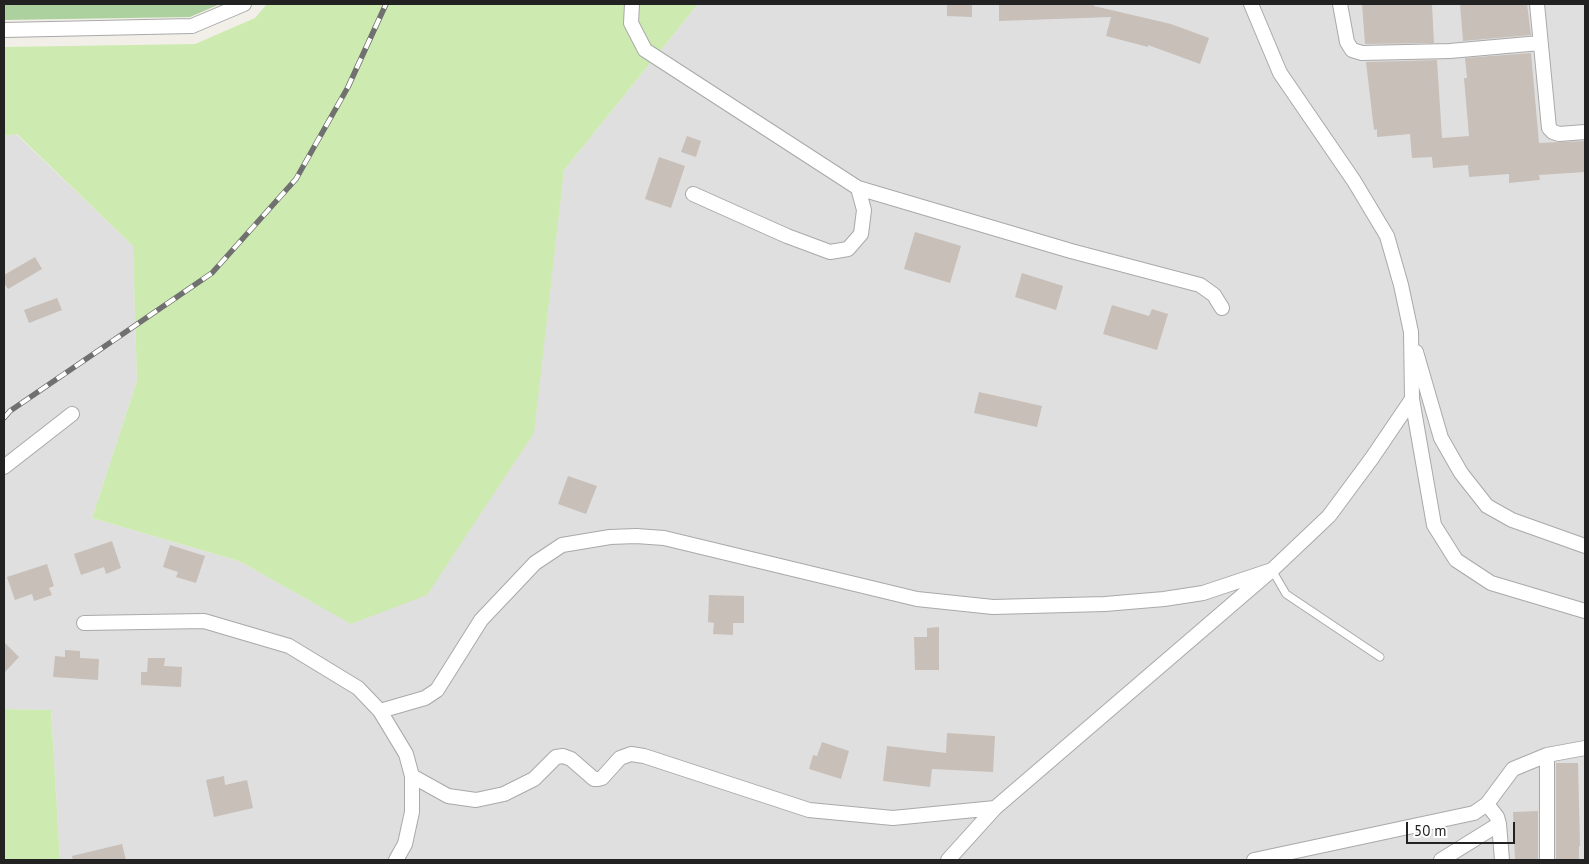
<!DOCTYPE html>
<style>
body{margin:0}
#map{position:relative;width:1589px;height:864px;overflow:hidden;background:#f2efe9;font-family:"PT Sans",sans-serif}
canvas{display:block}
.frame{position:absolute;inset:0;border:5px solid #222;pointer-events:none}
.scale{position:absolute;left:1406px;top:822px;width:109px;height:22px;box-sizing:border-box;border:2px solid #222;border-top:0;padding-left:6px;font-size:15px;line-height:18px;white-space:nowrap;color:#222;-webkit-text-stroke:4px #fff;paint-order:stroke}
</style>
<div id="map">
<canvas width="1589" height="864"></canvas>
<div class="frame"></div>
<div class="scale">50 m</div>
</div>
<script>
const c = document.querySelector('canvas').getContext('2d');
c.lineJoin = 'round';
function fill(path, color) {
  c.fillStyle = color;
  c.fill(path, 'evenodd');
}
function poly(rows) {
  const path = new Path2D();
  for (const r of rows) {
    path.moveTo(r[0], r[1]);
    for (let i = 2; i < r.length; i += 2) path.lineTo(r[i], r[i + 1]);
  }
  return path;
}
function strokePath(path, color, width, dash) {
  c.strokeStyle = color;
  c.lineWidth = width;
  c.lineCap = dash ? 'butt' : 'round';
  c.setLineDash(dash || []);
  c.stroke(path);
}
fill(poly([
 [698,4,1585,4,1585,860,60,860,51,710,4,709,4,136,16,134,133,246,137,381,92,518,239,561,352,624,533,433,564,170]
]), '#e0dfdf');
fill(poly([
 [267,4,698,4,564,170,534,433,427,595,351,624,239,561,92,518,137,381,133,246,17,134,4,136,4,47,195,44,255,18],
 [4,709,51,710,60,860,4,860]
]), '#cdebb0');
fill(poly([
 [4,4,220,4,190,17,4,20]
]), '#add19e');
fill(poly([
 [947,4,972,4,972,17,947,16],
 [999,4,1094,4,1094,6,1171,24,1209,38,1200,64,1148,45,1148,47,1106,36,1111,17,999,21],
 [1362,4,1432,4,1434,43,1365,44],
 [1460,4,1527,4,1531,35,1463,41],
 [1531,53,1539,143,1585,141,1585,172,1539,175,1540,180,1509,183,1509,174,1469,177,1468,165,1433,168,1432,157,1412,158,1410,134,1377,137,1377,129,1374,130,1366,62,1437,60,1442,138,1469,136,1464,78,1467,78,1465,58],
 [687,136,701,141,696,157,681,152],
 [659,157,685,166,671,208,645,199],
 [915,232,961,246,950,283,904,269],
 [35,257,42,269,8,289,4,283,4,275],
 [1022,273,1063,286,1056,310,1015,297],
 [57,298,62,310,29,323,24,310],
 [1112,305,1149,316,1152,309,1168,314,1157,350,1103,334],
 [979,392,1042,406,1037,427,974,413],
 [568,476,597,486,586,514,558,504],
 [112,541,121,568,106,574,104,567,81,575,74,554],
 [170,545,205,556,196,583,176,577,178,572,163,567],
 [47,564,54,586,49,588,52,595,34,601,32,594,15,600,7,577],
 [709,595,744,596,744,623,733,623,733,635,713,634,714,623,708,622],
 [939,627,939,670,915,670,914,637,927,637,927,628],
 [4,642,19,657,4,673],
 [65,650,80,651,80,658,99,659,98,680,53,677,55,656,65,657],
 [148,658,165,658,164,666,182,667,181,687,141,685,141,672,147,672],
 [947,733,995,736,993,772,932,769,930,787,883,781,887,746,946,753],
 [822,742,849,751,841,779,809,769,813,755,817,756],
 [1556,763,1578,763,1580,846,1579,846,1579,860,1556,860],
 [224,776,225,785,247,780,253,808,214,817,206,780],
 [1538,811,1538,860,1515,860,1513,812],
 [122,844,126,860,73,860,72,856]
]), '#c7bfb8');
const lane = poly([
 [1272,570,1286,594,1380,657]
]);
const street = poly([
 [632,4,631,23,645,50,858,188,1071,251,1200,285,1214,295,1222,308],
 [1251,4,1280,73,1354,181,1387,236,1401,285,1411,332,1412,399,1434,525,1456,560,1491,583,1585,611],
 [1340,4,1347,42,1352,50,1362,53,1450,51,1540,43],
 [1537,4,1549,128,1553,132,1559,134,1585,132],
 [4,30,192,26,244,4],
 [693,194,787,236,830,252,848,249,861,234,864,210,858,188],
 [1416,352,1441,438,1461,473,1487,506,1512,520,1585,546],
 [4,467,72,414],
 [84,623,204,621,289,646,358,688,380,711,406,754,412,776,412,812,405,844,396,860],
 [380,711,425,698,437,690,481,620,535,563,562,545,610,537,636,536,664,538,917,599,993,607,1105,604,1164,599,1203,593,1272,570],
 [1547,755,1547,860],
 [412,776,448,796,476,800,504,794,534,779,556,757,563,756,571,759,594,779,598,779,602,778,620,758,631,754,644,756,809,810,893,818,995,808],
 [1487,804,1497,817,1499,824,1502,860],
 [948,860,995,808,1272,570,1329,516,1372,458,1412,399],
 [1254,860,1474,813,1487,804,1513,769,1547,755,1585,748],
 [1441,860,1499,824]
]);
strokePath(lane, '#a9a9a9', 9);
strokePath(street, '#a9a9a9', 16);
strokePath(lane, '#fff', 7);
strokePath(street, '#fff', 14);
const rail = poly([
 [4,418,10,411,212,273,296,179,348,87,386,4]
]);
strokePath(rail, '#707070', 5.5);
strokePath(rail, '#fff', 4, [11]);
</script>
